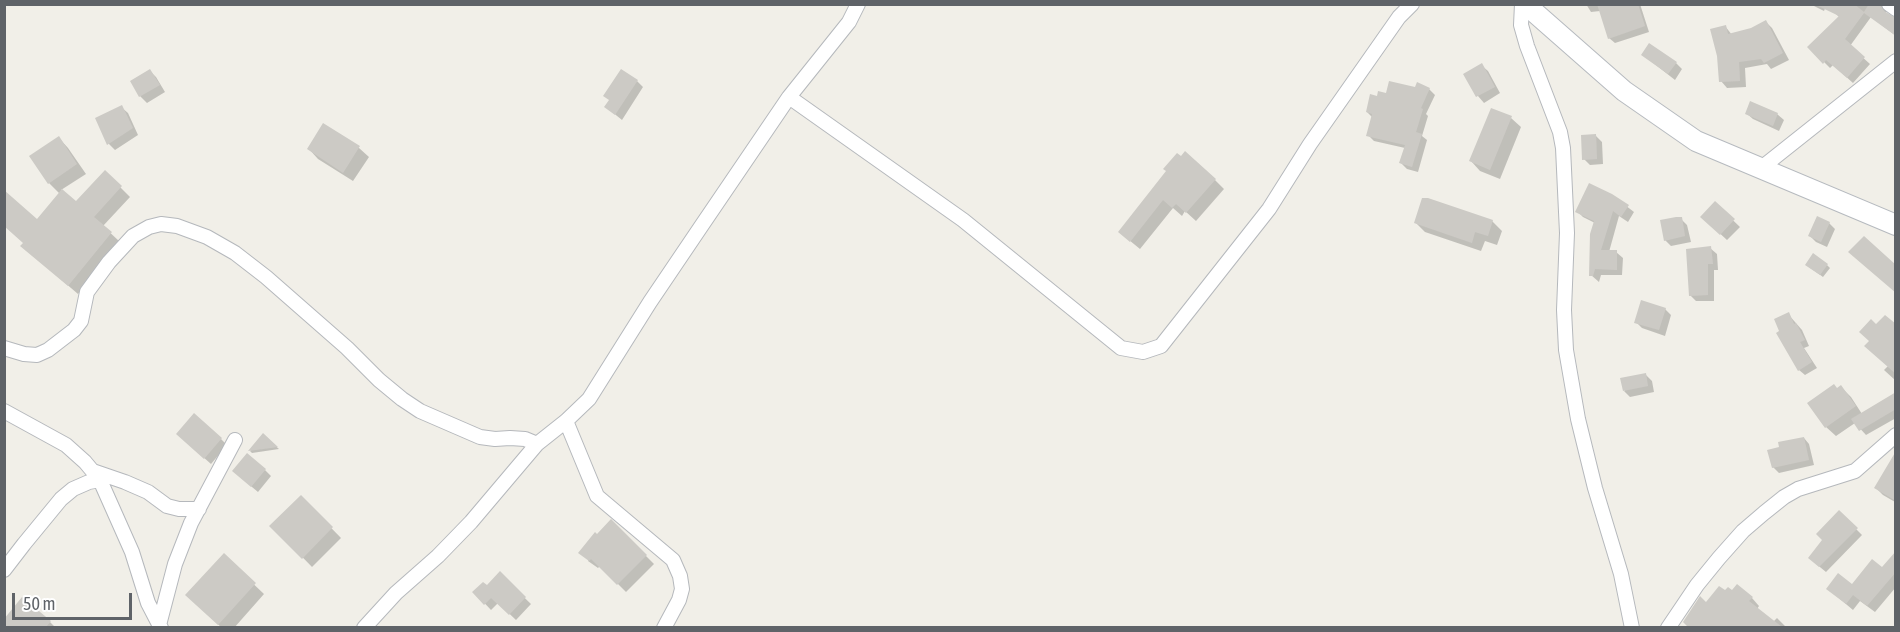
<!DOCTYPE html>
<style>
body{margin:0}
#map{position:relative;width:1900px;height:632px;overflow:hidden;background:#f1efe8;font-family:"Asap Condensed",sans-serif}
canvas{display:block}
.frame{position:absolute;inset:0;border:6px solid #5f6368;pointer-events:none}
.scale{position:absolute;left:12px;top:593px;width:120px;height:27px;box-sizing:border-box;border:3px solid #5f6368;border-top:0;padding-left:8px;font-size:18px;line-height:21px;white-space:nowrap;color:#5f6368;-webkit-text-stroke:4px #fff;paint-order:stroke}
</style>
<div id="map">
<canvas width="1900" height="632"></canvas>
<div class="frame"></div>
<div class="scale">50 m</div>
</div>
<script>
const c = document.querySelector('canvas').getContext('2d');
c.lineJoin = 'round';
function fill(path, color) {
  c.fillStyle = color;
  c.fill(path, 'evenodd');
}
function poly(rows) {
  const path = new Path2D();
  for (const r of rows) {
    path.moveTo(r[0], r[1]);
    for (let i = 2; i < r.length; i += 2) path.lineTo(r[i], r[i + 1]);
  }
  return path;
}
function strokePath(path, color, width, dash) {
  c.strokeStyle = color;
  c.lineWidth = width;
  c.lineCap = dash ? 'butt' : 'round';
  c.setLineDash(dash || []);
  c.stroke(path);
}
fill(poly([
 [1586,4,1640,4,1649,32,1615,43,1609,38,1600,11,1591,12],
 [1810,4,1827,4,1824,11],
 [1843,4,1880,4,1886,10,1886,15,1896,18,1896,36,1871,17,1850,46,1870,64,1853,83,1833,65,1830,68,1810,48,1840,18,1836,14],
 [1766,22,1772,28,1789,60,1771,69,1767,64,1745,68,1746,87,1727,88,1721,81,1725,26,1732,35,1751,29],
 [1643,55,1676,63,1682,69,1675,80],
 [1481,65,1488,71,1500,93,1484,103,1478,96,1465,75],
 [150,71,156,77,165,92,147,103,140,96,132,82],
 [637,81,643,87,622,120,606,107],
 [1416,89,1429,89,1435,95,1426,114,1428,116,1422,136,1427,140,1418,172,1407,169,1401,163,1405,148,1374,141,1368,135,1372,117,1367,112,1378,98],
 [121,107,128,113,138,135,115,150,109,144,97,119],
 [1746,113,1777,114,1784,120,1779,131,1753,119],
 [1511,118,1521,127,1500,179,1480,171,1471,161],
 [324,125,359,148,369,157,353,181,318,159,309,149],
 [1596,136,1602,142,1603,164,1590,165,1584,159],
 [59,138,68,148,86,174,61,190,76,203,105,172,130,197,103,226,120,242,78,294,22,246,37,221,60,194,49,183],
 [1167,171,1215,180,1224,189,1196,221,1185,211,1182,216,1173,208,1140,249,1129,240],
 [1612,195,1634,212,1628,222,1619,216,1609,252,1616,252,1623,258,1622,275,1601,275,1599,282,1591,275,1595,223,1583,217,1577,211],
 [1715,203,1740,227,1727,240,1702,217],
 [1681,219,1687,225,1691,242,1671,246,1665,240],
 [1492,221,1502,231,1497,245,1485,241,1481,251,1425,232,1416,223],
 [1829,223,1835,229,1827,247,1816,242,1810,236],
 [1710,248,1717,254,1718,270,1714,270,1714,301,1696,301,1690,295],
 [1827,265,1830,268,1823,277,1809,267],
 [1665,309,1671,315,1665,336,1642,328,1636,322],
 [1788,314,1802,330,1809,346,1804,348,1817,368,1805,375,1799,370],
 [1876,326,1896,326,1896,381,1884,370,1888,366,1871,341],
 [1645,374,1652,381,1654,392,1630,397,1624,391],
 [1841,387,1851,397,1862,414,1896,403,1896,418,1866,435,1855,423,1836,436,1826,427],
 [263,435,279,449,252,453,250,451],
 [1804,438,1809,444,1814,465,1779,473,1773,467],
 [221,439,227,445,211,464,184,440],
 [1896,463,1896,505,1895,502,1883,495,1876,488],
 [265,470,271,476,258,492,240,477],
 [301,497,341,538,312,567,272,526],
 [1839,512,1862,535,1826,572,1815,563,1824,540],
 [611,521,654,564,626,592,600,566,598,568,588,561,597,536],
 [1896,553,1896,587,1875,612,1860,601,1853,610,1828,589,1852,586,1882,569],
 [224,556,264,594,234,628,222,628,197,605],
 [500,574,531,604,516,620,498,603,491,610,474,592,487,587],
 [1725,592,1752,598,1759,606,1757,609,1773,622,1777,618,1787,628,1690,628,1685,622,1706,604],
 [50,622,56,628,6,628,4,626]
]), '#0003');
fill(poly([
 [1597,4,1638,4,1645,26,1608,39],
 [1814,4,1854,4,1864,12,1869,4,1880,4,1884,11,1896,18,1896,36,1864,13,1845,39,1865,57,1847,78,1826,60,1823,64,1807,47,1839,16],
 [1766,20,1783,53,1764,63,1761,59,1739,62,1740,81,1719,82,1717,56,1710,29,1726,25,1728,34,1751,28],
 [1649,43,1677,62,1668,74,1641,55],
 [1482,63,1495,87,1476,97,1463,74],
 [150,69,160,85,139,97,130,81],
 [621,69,638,80,615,115,604,107,609,100,603,96],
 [1389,81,1415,87,1417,82,1430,88,1421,108,1423,109,1416,132,1422,134,1412,167,1399,163,1405,145,1366,136,1372,114,1366,112,1370,94,1377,96,1378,91,1386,93],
 [1750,101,1778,113,1773,126,1745,114],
 [122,105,133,128,107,145,95,118],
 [1491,108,1512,116,1490,170,1469,161],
 [323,123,360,146,343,173,307,149],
 [1596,134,1597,159,1582,160,1581,135],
 [59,136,77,164,48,184,29,156],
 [1185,151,1216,179,1186,213,1176,204,1172,208,1163,200,1130,242,1118,232,1166,171,1163,169,1177,153,1181,156],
 [105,170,122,186,94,217,112,232,68,286,20,246,23,243,4,226,4,190,37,219,62,189,76,201],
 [1589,183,1612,194,1629,205,1621,217,1613,211,1601,250,1617,250,1617,270,1595,269,1593,276,1589,276,1590,234,1594,221,1575,212],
 [1422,198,1428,198,1493,220,1488,236,1475,232,1472,243,1414,223],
 [1715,201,1735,219,1720,235,1700,217],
 [1817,216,1830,222,1821,242,1808,236],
 [1676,217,1682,217,1685,236,1664,241,1660,220],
 [1864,236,1896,265,1896,293,1848,252],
 [1711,246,1713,264,1708,264,1708,295,1689,296,1686,249],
 [1813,253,1828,264,1820,275,1805,265],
 [1641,300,1666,308,1659,330,1634,323],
 [1789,312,1794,324,1796,323,1805,340,1800,342,1812,362,1798,371,1776,333,1779,331,1774,319],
 [1885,315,1896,324,1896,374,1864,346,1869,341,1859,332,1871,319,1876,324],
 [1646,373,1648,386,1623,391,1620,378],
 [1834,384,1837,388,1841,385,1856,406,1825,428,1807,403],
 [1896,392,1896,409,1859,431,1851,419],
 [194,413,222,438,204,459,176,434],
 [263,433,278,447,248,451],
 [1804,437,1809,460,1772,468,1767,450,1779,447,1778,442],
 [1896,451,1896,501,1874,488],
 [247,453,266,469,251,487,232,471],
 [301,495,333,527,302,559,269,526],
 [1839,510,1858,528,1819,567,1808,558,1822,540,1816,534],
 [611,519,647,555,617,585,591,559,589,561,578,553,595,532,597,534],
 [1896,551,1896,572,1867,606,1853,595,1846,604,1826,589,1838,573,1852,584,1872,559,1882,567],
 [224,553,256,583,218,625,185,595],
 [500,571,526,597,509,615,491,598,484,605,472,592,483,582,487,585],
 [1737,584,1753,597,1749,601,1782,627,1688,627,1683,622,1700,596,1706,602,1719,586,1725,590,1728,587,1732,590],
 [22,597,51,621,46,627,4,627,4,619]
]), '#cccac5');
const street = poly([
 [1522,4,1521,25,1527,46,1560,132,1563,148,1567,233,1564,310,1566,350,1578,419,1595,488,1621,574,1632,628],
 [1889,4,1896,9],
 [789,97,963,220,1121,348,1143,352,1161,346,1269,209,1310,144,1399,17,1412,4],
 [1760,169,1896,61],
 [4,348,24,354,37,355,48,350,74,330,81,321,87,292,109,262,133,236,149,227,161,224,177,226,207,237,235,253,266,277,347,348,379,380,402,399,420,411,480,437,495,439,510,438,525,439,537,444],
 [4,411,66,445,85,462,100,480,132,552,148,603,161,628],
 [566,421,597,496,673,560,680,576,682,589,679,600,664,628],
 [93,471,125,482,148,492,167,506,179,509,199,509],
 [4,570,24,544,61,499,73,489,89,482,100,480],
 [159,625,175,564,191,523,235,440],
 [364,628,396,593,438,556,471,522,537,444,566,421,589,399,650,302,700,228,789,97,849,22,858,4],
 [1668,628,1697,585,1719,558,1743,531,1764,513,1784,497,1798,489,1855,471,1896,435]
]);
const secondary = poly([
 [1525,4,1624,91,1696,141,1896,225]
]);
strokePath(street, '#b5b8bc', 16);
strokePath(secondary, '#b6babf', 22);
strokePath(street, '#fff', 14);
strokePath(secondary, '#fff', 20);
</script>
